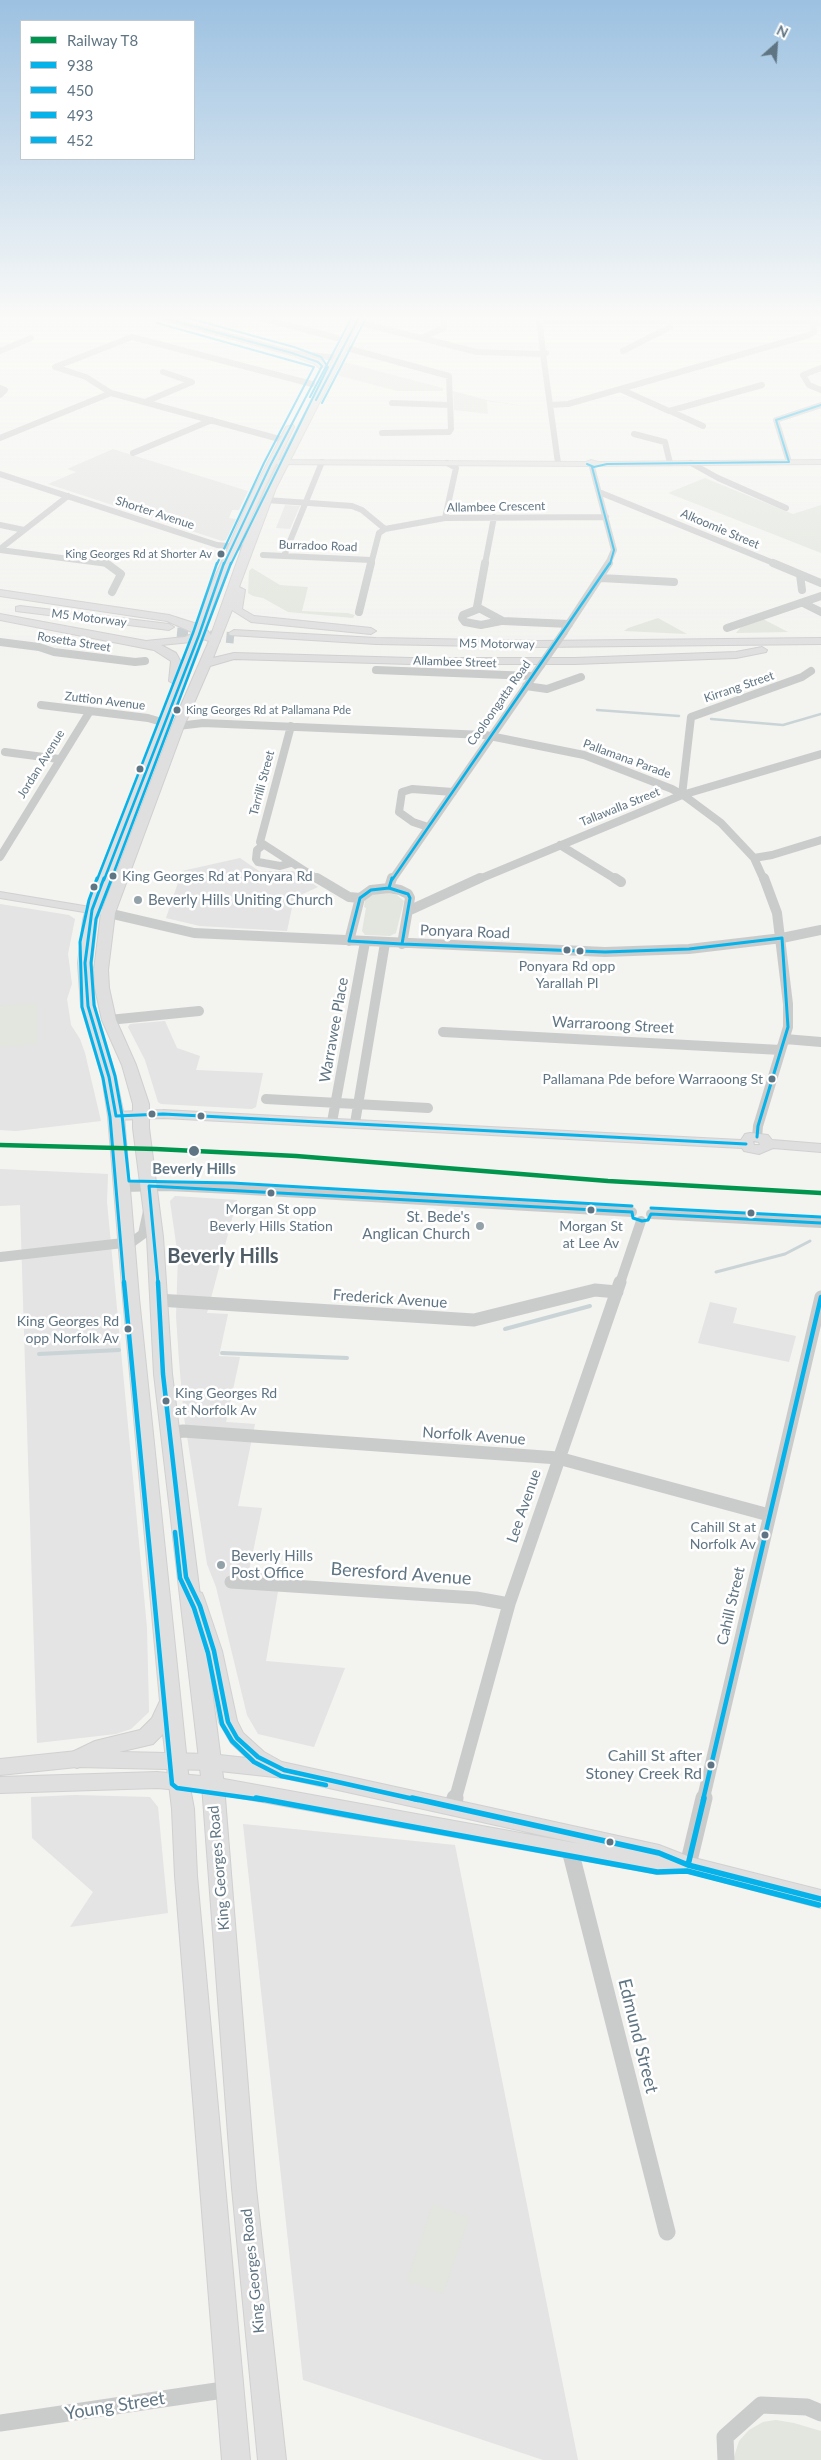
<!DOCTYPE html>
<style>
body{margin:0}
#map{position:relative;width:821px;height:2460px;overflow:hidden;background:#f3f3f0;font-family:Lato,sans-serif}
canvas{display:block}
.legend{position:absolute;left:20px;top:20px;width:175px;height:140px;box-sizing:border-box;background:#fff;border:1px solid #bfc8cd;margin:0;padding:6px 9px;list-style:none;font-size:15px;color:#607583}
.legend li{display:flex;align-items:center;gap:10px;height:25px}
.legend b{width:25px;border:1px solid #bfc8cd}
.north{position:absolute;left:751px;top:20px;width:50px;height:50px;-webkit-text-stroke:4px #fff;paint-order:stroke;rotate:26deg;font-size:14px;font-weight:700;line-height:20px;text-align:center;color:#607583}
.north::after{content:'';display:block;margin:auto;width:18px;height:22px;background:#607583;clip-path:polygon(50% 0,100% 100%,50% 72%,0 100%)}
</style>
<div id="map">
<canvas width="821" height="2460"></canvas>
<ul class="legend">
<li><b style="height:6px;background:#00954c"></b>Railway T8</li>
<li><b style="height:6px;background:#05b2ea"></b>938</li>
<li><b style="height:6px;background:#05b2ea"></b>450</li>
<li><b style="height:6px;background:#05b2ea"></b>493</li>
<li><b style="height:6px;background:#05b2ea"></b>452</li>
</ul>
<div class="north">N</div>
</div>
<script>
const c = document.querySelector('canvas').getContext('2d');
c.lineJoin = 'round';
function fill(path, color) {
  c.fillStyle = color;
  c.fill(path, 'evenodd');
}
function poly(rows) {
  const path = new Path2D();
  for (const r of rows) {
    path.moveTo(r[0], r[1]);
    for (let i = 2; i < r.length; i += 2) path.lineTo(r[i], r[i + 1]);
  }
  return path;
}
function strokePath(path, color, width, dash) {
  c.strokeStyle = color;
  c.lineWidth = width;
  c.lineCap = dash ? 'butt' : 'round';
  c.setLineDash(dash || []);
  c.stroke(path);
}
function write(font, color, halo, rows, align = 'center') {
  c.font = font + ' Lato,sans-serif';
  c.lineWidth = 5;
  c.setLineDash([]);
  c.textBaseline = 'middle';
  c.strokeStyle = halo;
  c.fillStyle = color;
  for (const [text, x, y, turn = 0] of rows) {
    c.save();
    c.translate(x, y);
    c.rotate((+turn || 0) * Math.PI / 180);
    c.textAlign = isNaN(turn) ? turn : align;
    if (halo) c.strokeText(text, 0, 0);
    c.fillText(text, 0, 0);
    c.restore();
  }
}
fill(poly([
 [113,449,248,491,239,510,232,510,229,518,236,519,226,540,222,541,48,484,76,472,67,469],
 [285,505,300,506,290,529,276,528],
 [240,858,259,871,293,871,318,887,294,898,287,931,200,926,166,918,182,871],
 [0,904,69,915,75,919,68,954,72,984,67,999,71,1025,80,1039,85,1053,101,1121,16,1131,0,1130],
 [165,1021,177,1048,200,1056,196,1070,263,1073,256,1107,252,1109,161,1104,158,1102,145,1060,128,1027,130,1024],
 [0,1169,108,1174,107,1202,147,1628,149,1712,131,1729,116,1734,37,1743,20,1205,0,1206],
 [175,1196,237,1200,207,1313,228,1314,219,1356,240,1357,226,1422,255,1424,238,1506,262,1508,249,1571,281,1574,266,1661,345,1668,314,1747,258,1734,247,1715,216,1587,207,1564,184,1417,179,1361,176,1316,178,1257,170,1201],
 [710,1302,737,1308,733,1323,796,1336,789,1362,698,1343],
 [75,1795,150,1797,158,1807,168,1913,70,1927,93,1892,32,1838,31,1797],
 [243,1824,455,1845,578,2460,543,2460,303,2380]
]), '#e3e4e3');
fill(poly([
 [344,362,443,388,443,391,397,391,336,375],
 [453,391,487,400,542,409,487,401,488,414,454,410],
 [705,478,793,514,821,505,821,553,668,493],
 [252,568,280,585,308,587,302,611,347,613,355,615,353,618,288,612,263,598,253,596,248,593,249,571],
 [658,618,687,634,624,631,628,628],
 [763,619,788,632,736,633,741,627],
 [384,892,397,895,404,901,396,933,390,936,365,935,362,931,366,908,364,907,365,900,374,894],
 [37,1003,37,1044,0,1047,0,1006],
 [433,2204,469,2218,443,2294,407,2280],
 [776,2420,794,2423,821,2431,821,2460,733,2460,739,2441,749,2430,763,2422]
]), '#e2e6de');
strokePath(poly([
 [597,710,679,716],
 [711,719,783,725,821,714]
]), '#cad4d6', 2.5);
strokePath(poly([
 [716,1272,785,1254,810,1241]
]), '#cad4d6', 3);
strokePath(poly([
 [505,1329,590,1306],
 [222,1353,347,1358],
 [39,1354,119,1350]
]), '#cad4d6', 4);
strokePath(poly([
 [177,633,234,638]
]), '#c7cdcf', 11, [11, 5.5]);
const major = poly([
 [272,460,586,462,591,460,598,462,821,460,821,464,587,466,269,464,269,460,272,460],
 [0,892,108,910,114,913,108,916,0,898,0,892],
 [163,1110,741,1140,745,1134,750,1133,768,1135,772,1140,821,1144,821,1152,773,1148,759,1154,744,1151,742,1148,163,1118,116,1120,110,1116,116,1112,163,1110],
 [753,1141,759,1142,760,1145,754,1145,753,1141],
 [196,1591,202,1593,204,1598,222,1651,237,1721,243,1733,264,1752,282,1762,659,1845,690,1857,821,1890,821,1908,685,1872,658,1874,213,1793,157,1788,0,1793,0,1777,157,1772,213,1777,581,1844,284,1778,210,1770,77,1767,0,1775,0,1759,77,1751,210,1754,247,1758,231,1743,219,1722,206,1651,188,1598,190,1593,196,1591]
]);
const highway = poly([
 [355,317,363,317,276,488,239,587,245,590,242,609,254,616,371,628,376,631,371,634,251,622,232,610,213,658,234,653,411,658,575,658,736,652,762,647,767,650,766,652,736,658,575,664,411,664,234,659,210,666,184,726,115,913,108,970,109,988,116,1020,136,1065,149,1104,149,1128,163,1237,172,1374,224,1785,256,2188,286,2460,258,2460,232,2188,202,1785,154,1374,147,1237,133,1128,133,1104,122,1065,102,1020,95,988,94,970,101,913,172,726,209,641,203,639,102,902,97,920,92,963,95,1006,116,1077,124,1116,139,1298,189,1782,194,1809,197,1876,250,2460,222,2460,175,1876,172,1809,163,1734,153,1744,106,1755,77,1768,70,1765,66,1759,70,1753,95,1741,140,1730,152,1718,160,1701,123,1298,108,1116,102,1077,81,1006,78,963,83,920,88,902,174,684,169,681,171,661,154,650,0,620,0,614,146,641,185,637,194,633,167,621,0,596,0,590,169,615,197,624,204,602,252,493,286,427,293,425,294,427,262,493,214,602,206,629,211,635,244,542,266,488,355,317],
 [191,642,182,664,176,653,161,645,191,642],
 [296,353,321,360,326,366,319,368,315,364,296,357,296,353],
 [20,606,169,624,174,627,169,630,16,611,16,607,20,606],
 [234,630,376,638,537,641,821,638,821,644,537,647,376,644,230,635,229,633,234,630]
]);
strokePath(major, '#d0d1d1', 2);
strokePath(highway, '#cfd0cf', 2);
strokePath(poly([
 [159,317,292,353,338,358],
 [257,317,337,338],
 [539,317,543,352,546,353,543,354,558,463],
 [540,321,810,321,821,323],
 [357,322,477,352,543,354],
 [421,338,444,328,444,317],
 [343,347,449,376,451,429,449,432,382,433],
 [0,351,31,338],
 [623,351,670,327,669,322],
 [821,368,803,375,809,385,821,390],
 [0,388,5,390,0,395],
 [620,389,669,411,762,385],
 [145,402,192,382,163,372],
 [392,403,450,405],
 [550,405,568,404,809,335,814,332,813,324],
 [670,411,703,426],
 [634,434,665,442,670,463],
 [0,438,111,393],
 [283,440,111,393,86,377,55,367,132,337,312,384],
 [133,453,212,420],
 [789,462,776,420,821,405],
 [691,463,718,478,786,508],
 [592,467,614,550,608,564],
 [0,474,217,545,246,548],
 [599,492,776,564],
 [266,500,352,506,362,510,385,529],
 [445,518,456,468,447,463],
 [0,525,24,530],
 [0,549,68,496],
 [0,550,108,564],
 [263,555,371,560],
 [284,556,322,462],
 [371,564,379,533,385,529,445,518,606,517],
 [485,564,494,517]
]), '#cacccc', 6);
strokePath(poly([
 [106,563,121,574,112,592],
 [485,563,477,607,503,621,569,624],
 [773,563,821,583],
 [800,575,802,590],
 [601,578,674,582],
 [803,603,821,612],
 [478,609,463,615,462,618,465,622,481,625,501,621],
 [359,612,371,563],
 [727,628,821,596],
 [565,630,609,563],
 [0,642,39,647,54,652,135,662,145,661],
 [376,670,532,676],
 [526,686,547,689,581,677],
 [41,705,148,718,165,723],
 [178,726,203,723,485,735,584,755,672,789,686,797,721,823,754,858,764,880],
 [291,726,260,842,319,880],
 [5,752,59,759],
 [682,795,691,717,802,677,811,671],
 [428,827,413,822,399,812,402,792,412,789,453,792],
 [263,845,257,850,256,859,258,862,280,866,291,863],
 [560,845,617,880],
 [0,857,90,711],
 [754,858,772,855,821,840],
 [392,880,541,665],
 [477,880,682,795,821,754]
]), '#cacccc', 8);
strokePath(poly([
 [317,878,349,897,360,898],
 [615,878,621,882],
 [389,888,392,878],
 [408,911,480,878],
 [108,913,194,933,605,952,689,949,782,938,821,930],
 [349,941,360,898,371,890,389,888,400,890,408,894,410,898,402,944],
 [109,1020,199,1011],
 [443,1032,781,1050],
 [785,1039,821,1042],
 [266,1099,428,1108],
 [332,1122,365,942],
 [355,1123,385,943],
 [757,1137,758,1126,788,1027,788,1004,777,913,764,878],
 [123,1187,167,1186,232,1189,632,1212],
 [651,1214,821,1223],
 [0,1257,132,1242,143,1234,148,1211],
 [620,1283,641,1221]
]), '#cacccc', 10);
strokePath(poly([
 [158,1300,474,1320,595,1290,617,1292],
 [170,1433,183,1431,558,1458,769,1515],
 [231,1582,476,1598,509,1604],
 [455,1800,509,1604,620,1282],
 [703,1800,821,1297]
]), '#cacccc', 13);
strokePath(poly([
 [453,1807,455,1798],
 [570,1850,667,2232],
 [688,1865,704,1798],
 [0,2423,230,2389],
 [726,2460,725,2437,761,2405,807,2407,821,2413]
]), '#cacccc', 17);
fill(major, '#dfdfe0');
fill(highway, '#dfdfe0');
strokePath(poly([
 [541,665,564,632]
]), '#cacccc', 8);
strokePath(poly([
 [160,317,292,353,318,362,322,366,270,466,224,564],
 [316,400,359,317],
 [789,462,776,420,821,405],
 [587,464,594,467,607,464,789,462],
 [592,467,614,550,610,564]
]), '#05b2ea', 2);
strokePath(poly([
 [104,880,199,635,224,563],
 [392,880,610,563]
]), '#05b2ea', 2.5);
strokePath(poly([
 [104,878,92,910,85,963,88,1006,109,1077,116,1116,163,1114,746,1144],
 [389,888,392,878],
 [389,888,408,894,410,898,402,944,349,941,360,898,371,890,389,888],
 [402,944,605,952,689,949,782,938],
 [757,1137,758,1126,788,1027,782,938]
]), '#05b2ea', 3);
strokePath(poly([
 [157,323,314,367,264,463,217,564],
 [322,403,365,320]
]), '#05b2ea', 2);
strokePath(poly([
 [97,880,193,633,217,563]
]), '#05b2ea', 2.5);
strokePath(poly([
 [97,878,89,900,80,942,82,1007,103,1078,110,1117,124,1283]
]), '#05b2ea', 3);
strokePath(poly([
 [124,1282,172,1784,177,1788,263,1800],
 [175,1532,180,1578,194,1608,208,1653,222,1724,232,1741,254,1762,281,1776,326,1785]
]), '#05b2ea', 4.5);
strokePath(poly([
 [256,1798,657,1872,687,1871,819,1905]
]), '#05b2ea', 5.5);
strokePath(poly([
 [184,317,294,347,321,357,328,367,231,564],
 [310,397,352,317]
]), '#05b2ea', 2);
strokePath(poly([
 [111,880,231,563]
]), '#05b2ea', 2.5);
strokePath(poly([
 [112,878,96,919,91,963,94,1005,115,1076,122,1115,129,1181,232,1183,632,1206],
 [651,1208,821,1217]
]), '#05b2ea', 3);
strokePath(poly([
 [158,1283,149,1186,632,1212,633,1218,642,1221,648,1220,651,1214,821,1223]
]), '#05b2ea', 3);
strokePath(poly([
 [158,1282,163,1374,186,1577,200,1606,214,1651,228,1722,237,1738,258,1757,284,1770,418,1800],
 [703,1800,821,1297]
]), '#05b2ea', 4.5);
strokePath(poly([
 [412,1798,659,1853,688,1865,821,1899],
 [688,1865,704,1798]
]), '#05b2ea', 5.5);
strokePath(poly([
 [0,1145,156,1149,296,1156,608,1181,821,1193]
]), '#00954c', 4.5);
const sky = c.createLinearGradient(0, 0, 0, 662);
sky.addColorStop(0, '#9cc1e1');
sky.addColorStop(0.48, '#fafaf8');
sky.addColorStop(1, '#fafaf800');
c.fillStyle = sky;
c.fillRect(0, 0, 821, 662);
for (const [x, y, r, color] of [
 [221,554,4.5,"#607583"],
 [177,710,4.5,"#607583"],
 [140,769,4.5,"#607583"],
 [113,876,4.5,"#607583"],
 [94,887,4.5,"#607583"],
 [138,900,5,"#93a1a9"],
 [567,950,4.5,"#607583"],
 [580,951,4.5,"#607583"],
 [772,1079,4.5,"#607583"],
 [152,1114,4.5,"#607583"],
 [201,1116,4.5,"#607583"],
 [194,1151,6,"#607583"],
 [271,1193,4.5,"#607583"],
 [591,1210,4.5,"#607583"],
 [751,1213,4.5,"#607583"],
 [480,1226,5,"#93a1a9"],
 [128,1329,4.5,"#607583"],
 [166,1401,4.5,"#607583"],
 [765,1535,4.5,"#607583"],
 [221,1565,5,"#93a1a9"],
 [711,1765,4.5,"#607583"],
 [610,1842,4.5,"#607583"]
]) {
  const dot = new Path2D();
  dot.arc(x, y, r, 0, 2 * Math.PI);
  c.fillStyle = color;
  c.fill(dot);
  strokePath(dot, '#fff', 2);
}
write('11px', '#607583', '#fff', [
 ["King Georges Rd at Shorter Av",212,554],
 ["King Georges Rd at Pallamana Pde",186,710,"left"]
], 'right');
write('12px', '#607583', '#fff', [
 ["Allambee Crescent",496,507,-1],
 ["Shorter Avenue",155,513,18],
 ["Alkoomie Street",720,529,23],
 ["Burradoo Road",318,546,2],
 ["M5 Motorway",89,618,7],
 ["Rosetta Street",74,642,9],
 ["M5 Motorway",497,644,1],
 ["Allambee Street",455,662,2],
 ["Kirrang Street",739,687,-19],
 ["Zuttion Avenue",105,701,7],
 ["Cooloongatta Road",499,703,-55],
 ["Pallamana Parade",627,759,20],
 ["Jordan Avenue",41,764,-58],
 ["Tarrilli Street",262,783,-75],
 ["Tallawalla Street",620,807,-22]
]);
write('14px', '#607583', '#fff', [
 ["King Georges Rd at Ponyara Rd",122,876,"left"],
 ["Ponyara Rd opp",567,966],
 ["Yarallah Pl",567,983],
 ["Pallamana Pde before Warraoong St",763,1079,"right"],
 ["Morgan St opp",271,1209],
 ["Beverly Hills Station",271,1226],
 ["Morgan St",591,1226],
 ["at Lee Av",591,1243],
 ["King Georges Rd",119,1321,"right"],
 ["opp Norfolk Av",119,1338,"right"],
 ["King Georges Rd",175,1393,"left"],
 ["at Norfolk Av",175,1410,"left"],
 ["Cahill St at",756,1527,"right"],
 ["Norfolk Av",756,1544,"right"]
]);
write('15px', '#607583', '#fff', [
 ["Beverly Hills Uniting Church",148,900],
 ["St. Bede's",470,1217,"right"],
 ["Anglican Church",470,1234,"right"],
 ["Beverly Hills",231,1556],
 ["Post Office",231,1573]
], 'left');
write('15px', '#607583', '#fff', [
 ["Ponyara Road",465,932,2],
 ["Warraroong Street",613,1025,3],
 ["Warrawee Place",334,1030,-80],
 ["Frederick Avenue",390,1299,4],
 ["Norfolk Avenue",474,1436,4],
 ["Lee Avenue",524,1506,-71],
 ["Cahill Street",731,1606,-77],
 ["King Georges Road",219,1868,-95],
 ["King Georges Road",253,2271,-96]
]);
write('bold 15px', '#607583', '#fff', [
 ["Beverly Hills",194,1169]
]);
write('16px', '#607583', '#fff', [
 ["Cahill St after",702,1756],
 ["Stoney Creek Rd",702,1774]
], 'right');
write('18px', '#607583', '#fff', [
 ["Beresford Avenue",401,1574,4],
 ["Edmund Street",638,2036,76],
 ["Young Street",115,2406,-9]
]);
write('bold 20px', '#4f5d67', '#fff', [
 ["Beverly Hills",223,1257]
]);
</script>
